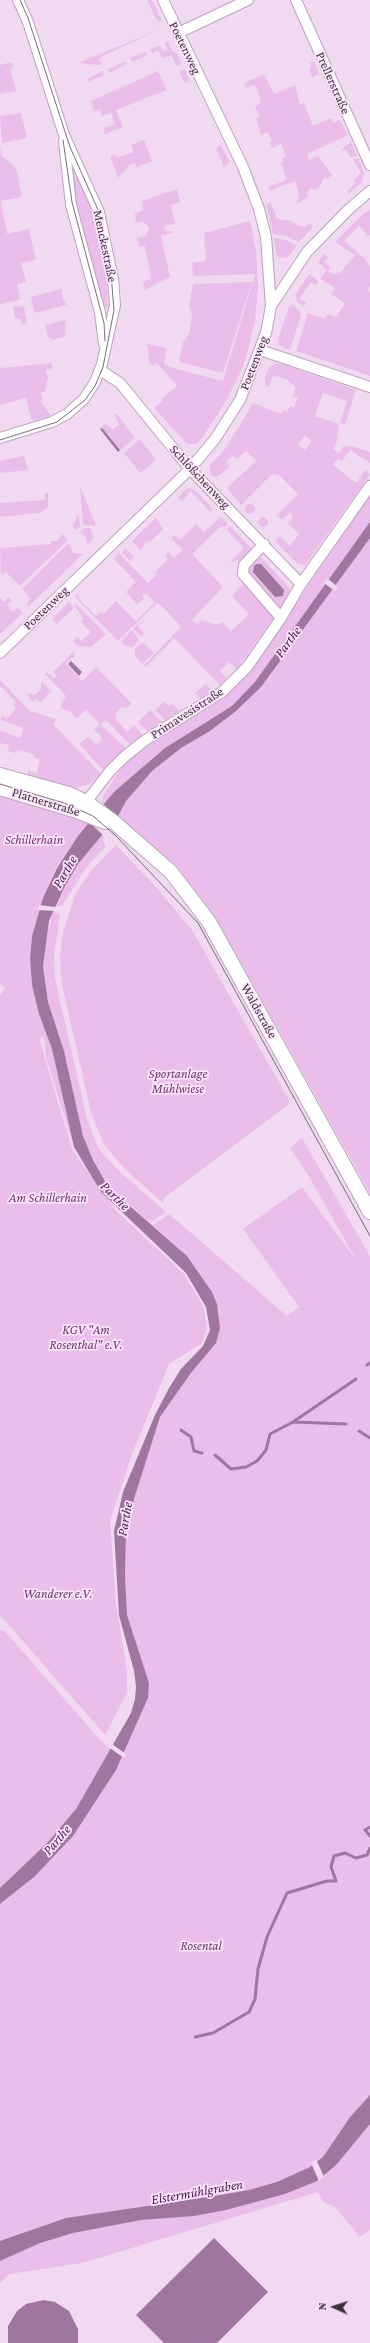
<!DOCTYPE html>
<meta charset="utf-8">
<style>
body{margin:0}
#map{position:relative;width:370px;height:2343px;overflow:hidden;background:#f1daf1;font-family:"Crimson Pro",serif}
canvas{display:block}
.north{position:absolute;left:314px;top:2287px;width:40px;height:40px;-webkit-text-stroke:3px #fee7fe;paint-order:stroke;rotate:273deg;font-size:11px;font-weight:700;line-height:16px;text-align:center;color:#3a313a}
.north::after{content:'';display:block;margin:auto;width:14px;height:18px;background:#3a313a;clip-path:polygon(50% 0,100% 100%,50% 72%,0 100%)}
</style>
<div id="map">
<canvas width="370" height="2343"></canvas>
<div class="north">N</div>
</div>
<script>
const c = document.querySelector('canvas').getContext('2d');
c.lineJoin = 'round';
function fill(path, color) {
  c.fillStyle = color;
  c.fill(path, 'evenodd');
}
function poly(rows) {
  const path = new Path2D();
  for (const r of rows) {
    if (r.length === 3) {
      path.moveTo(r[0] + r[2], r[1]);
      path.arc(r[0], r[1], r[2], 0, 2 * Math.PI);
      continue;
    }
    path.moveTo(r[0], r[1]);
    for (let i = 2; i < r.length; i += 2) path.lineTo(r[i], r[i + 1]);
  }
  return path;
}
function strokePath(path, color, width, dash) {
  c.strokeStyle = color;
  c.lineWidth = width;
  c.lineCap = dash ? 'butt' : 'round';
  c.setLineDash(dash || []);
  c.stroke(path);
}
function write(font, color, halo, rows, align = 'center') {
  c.font = font + ' "Crimson Pro",serif';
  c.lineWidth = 3.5;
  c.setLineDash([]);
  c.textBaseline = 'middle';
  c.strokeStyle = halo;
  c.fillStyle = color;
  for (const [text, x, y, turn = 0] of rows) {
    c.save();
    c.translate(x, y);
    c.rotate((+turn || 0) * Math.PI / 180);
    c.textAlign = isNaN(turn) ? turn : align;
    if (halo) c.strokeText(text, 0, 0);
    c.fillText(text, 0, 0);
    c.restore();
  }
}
fill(poly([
 [147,0,152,0,162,21,159,22,159,20,156,19],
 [162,28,99,58,102,64,98,65,79,63],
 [168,41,173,52,177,53,182,64,177,66,171,55,163,59,158,50,152,53,150,49,160,45,163,51,168,49,164,43],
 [145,52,147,55,132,62,131,58],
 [126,61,127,64,109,73,108,69],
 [314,61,319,74,312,77,309,70,311,67,310,63],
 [12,62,13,68,10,69,16,91,0,94,0,65],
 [185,69,190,81,185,83,179,71],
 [103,71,104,75,88,82,87,79],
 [158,71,167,90,116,110,123,127,103,135,105,131,104,128,115,124,111,113,102,116,100,109,94,111,91,101],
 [264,74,274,94,295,85,300,104,304,103,313,126,331,118,333,123,340,120,348,135,307,154,309,160,318,156,332,175,327,179,325,177,319,187,314,190,311,188,307,193,309,195,305,199,296,204,299,195,295,181,270,191,268,187,287,180,281,163,283,162,282,158,286,156,281,144,272,148,270,142,272,141,268,132,261,135,256,119,260,117,255,106,259,104,261,99,255,85,246,88,244,83],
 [21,113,27,138,2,143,0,116],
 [144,140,152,161,137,167,135,163,130,165,118,178,110,156,115,155,116,158,134,152,131,145],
 [351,142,357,156,351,158,346,150,343,151,342,149],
 [221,145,229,162,224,167,216,148],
 [0,147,2,156,16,168,22,197,1,201,7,234,29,229,36,260,21,263,26,282,17,284,20,300,0,304],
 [358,158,364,173,362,182,349,193,347,191,355,184,353,181,361,173,353,160],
 [74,170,97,218,106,262,108,307,106,308,95,284,84,243,73,189],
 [177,189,180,202,171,205,175,224,167,225,164,230,175,232,161,235,170,277,145,290,143,281,151,279,145,246,139,247,137,238,145,236,149,230,148,226,142,221,136,223,135,213,143,210,142,201],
 [271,203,277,219,291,221,299,226,305,227,309,223,313,227,299,242,287,236,273,234,266,204],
 [370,210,370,235,366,237,367,235,359,226,344,241,365,259,370,266,370,287,368,289,370,293,370,376,296,351,308,313,325,319,328,314,336,317,345,303,331,294,335,288,320,279,327,270,318,262,324,254,328,257,324,262,331,268,328,271,334,275,337,272,339,274,355,255,335,242,363,214],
 [250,221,256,251,258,288,255,320,249,346,243,367,227,399,203,437,196,444,187,444,154,408,163,400,162,398,177,386,157,363,152,366,149,362,147,344,166,348,164,364,176,369,223,381,255,274,193,276,192,263,206,261,204,233],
 [274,238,286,240,297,246,288,257,279,258,276,253],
 [309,274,318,281,316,285,311,282,300,298,306,303,304,306,297,302,296,294],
 [252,282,223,373,179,362,183,342,189,334,192,316,189,305,193,284],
 [62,289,63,301,65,300,66,305,34,313,31,297],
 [293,305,300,311,301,315,290,350,279,345,278,339,289,307],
 [24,306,27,323,22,324,21,320,15,317,13,307],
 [66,320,65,337,52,340,48,337,45,325],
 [51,363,53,368,46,370,48,377,45,391,40,393,43,398,40,401,51,415,32,421,26,398,0,405,0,368],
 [282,364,356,390,345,424,340,423,347,401,323,393,315,416,339,424,337,441,333,449,339,453,344,446,347,447,348,445,370,452,370,463,350,450,342,461,338,459,333,465,356,483,366,469,370,475,305,565,297,563,275,541,280,536,290,546,299,534,288,523,293,517,290,513,282,520,277,515,298,494,279,475,272,474,241,505,227,488,256,461,246,451,237,459,233,456,226,462,230,466,220,475,214,477,210,474,210,465,226,448,253,403,281,414,283,410,287,412,290,406,294,407,298,398,293,396,296,387,288,381,287,379,273,376,269,387,265,386,265,378,269,367,275,364],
 [305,436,312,441,305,450,298,445],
 [117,414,135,438,120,450,101,427,105,424,113,429,119,425,115,415],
 [140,439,156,460,140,473,124,453],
 [24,456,28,470,0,473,0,461],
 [80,486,96,525,93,526,83,525],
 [187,488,194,489,213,509,210,512,191,491,182,501,178,497],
 [45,493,48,493,48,508,39,513,0,517,0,503,45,500],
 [370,494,370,1193,216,918,177,866,103,804,103,796,122,766,159,736,226,696,253,666],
 [250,509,5],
 [76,516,79,516,80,526,76,530,72,526,76,521],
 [221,517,228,524,224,527,221,526,192,554,223,587,192,620,197,624,202,620,216,625,222,622,231,631,249,614,232,596,244,582,275,616,237,669,229,662,220,671,227,678,220,685,174,638,146,667,144,665,181,627,165,609,157,603,118,641,75,597,78,593,79,599,96,616,101,611,103,614,116,601,136,621,155,602,146,593,142,596,144,599,137,604,126,592,136,582,114,559,119,553,148,583,157,574,155,572,168,559,165,555,168,552,174,558,183,550,171,538,174,535,180,540,196,524,204,532],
 [263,522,5],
 [156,518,163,529,151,541,146,542,141,551,132,541],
 [230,526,252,549,240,561,238,560,230,562,244,548,227,530],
 [84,528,90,528,94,538,87,545,86,537,79,533],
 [63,534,68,540,20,586,6,572,1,576,0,548,51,544,51,541,56,541],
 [69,543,73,553,83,554,29,606,26,604,31,599,22,589],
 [125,548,134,557,130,561,121,552],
 [258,554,289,587,290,595,280,610,248,576,247,567],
 [8,597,12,600,7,605,13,612,18,608,23,613,0,634,0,598,4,602],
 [69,602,74,608,57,624,52,619],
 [76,604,106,634,91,647,78,646,73,641,77,637,81,641,91,632,81,622,84,619,74,606],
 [145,618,138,627,144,633,141,636,133,629],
 [132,630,139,640,133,647,125,646,121,641],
 [141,643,145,644,154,653,142,664,135,656,135,649],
 [73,652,75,655,66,664,82,681,96,667,132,704,127,708,125,707,120,708,115,714,117,718,116,719,127,732,134,725,143,735,130,745,106,720,101,725,127,749,104,771,79,744,88,737,96,744,101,741,101,736,94,730,100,724,86,710,76,719,72,713,61,708,62,702,66,696,45,674,47,672,54,679,57,676,53,672],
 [0,680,30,711,56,719,54,725,101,774,90,784,75,788,27,775,28,771,37,773,40,759,33,757,33,754,17,750,16,753,8,751,9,745,0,743,0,730,20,738,24,728,0,720,3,715,6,719,16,709,13,705,16,702,0,686],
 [41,681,51,691,40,703,36,699,33,702,27,695,29,693,35,695,41,689],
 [206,684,212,690,201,699,195,693],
 [164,701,169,706,172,704,180,711,165,720,155,710],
 [150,710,162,722,148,732,138,722],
 [0,793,88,821,89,825,78,836,56,868,43,898,32,936,30,958,32,985,39,1014,52,1049,74,1147,46,1057,44,1036,39,1038,72,1149,116,1211,184,1274,204,1308,207,1327,202,1343,169,1364,132,1454,110,1521,116,1604,127,1672,127,1693,105,1735,0,1615,0,995,5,988,0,984],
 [102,835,104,836,103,840,106,846,85,869,62,906,56,907,64,888,78,864],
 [116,845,157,888,192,930,289,1100,288,1105,164,1198,163,1203,124,1168,104,1145,91,1112,61,980,60,955,63,933,75,895,90,872],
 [53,912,58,913,60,917,54,955,55,979,86,1115,98,1148,120,1172,166,1212,150,1223,106,1183,93,1160,83,1136,64,1051,48,1002,43,966,44,948],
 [302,1138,370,1256,370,2095,350,2117,323,2157,337,2164,370,2124,370,2230,360,2237,335,2207,323,2202,318,2192,82,2263,9,2274,0,2283,0,1904,34,1877,116,1770,148,1698,127,1615,125,1575,126,1533,134,1499,160,1417,191,1373,216,1343,219,1314,212,1292,187,1256,153,1225,169,1214,287,1316,299,1307,243,1229,302,1187,357,1261,307,1173,290,1148],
 [0,1630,4,1630,103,1743,111,1749,76,1809,48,1842,0,1888]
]), '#eabdea');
fill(poly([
 [102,428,120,450,118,452,100,429],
 [370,522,370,538,261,687,236,711,210,731,181,748,152,771,126,801,118,816,78,864,64,888,49,921,43,966,48,1002,64,1051,83,1136,93,1160,106,1183,123,1200,187,1256,212,1292,217,1304,220,1328,216,1343,191,1373,160,1417,134,1499,126,1533,125,1575,127,1615,149,1683,148,1698,116,1770,73,1836,34,1877,0,1904,0,1888,48,1842,76,1809,131,1713,135,1699,136,1686,134,1671,119,1615,114,1531,123,1492,155,1415,169,1388,181,1369,203,1346,210,1330,206,1307,186,1273,101,1192,74,1147,52,1049,39,1014,32,985,30,958,32,936,43,898,57,868,78,836,114,792,165,748,232,706,255,682],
 [256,564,261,564,284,590,283,596,275,597,253,572,254,566],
 [71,661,82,672,79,676,68,664],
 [370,2095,370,2124,337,2164,317,2181,285,2194,226,2210,194,2216,141,2220,73,2233,40,2243,0,2261,0,2241,66,2218,215,2196,249,2190,277,2182,310,2167,323,2157,350,2117],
 [214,2238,268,2292,217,2343,164,2343,136,2315],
 [44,2300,55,2302,69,2311,78,2329,78,2343,8,2343,8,2326,17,2311,26,2304]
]), '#a076a1');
fill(poly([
 [327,578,338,587,335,591,324,583],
 [103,804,119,817,104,836,89,822],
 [39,905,56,907,56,911,37,910],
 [112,1744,126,1754,124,1758,110,1748],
 [316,2159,324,2177,319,2181,311,2163]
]), '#f1daf1');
strokePath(poly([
 [367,1365,370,1363],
 [293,1422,346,1424],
 [181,1430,191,1437,194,1451,202,1453],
 [359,1431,370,1438],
 [215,1455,231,1469,246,1467,257,1461,266,1450,270,1434,293,1422,356,1379],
 [370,1827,365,1830,370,1836],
 [195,2037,213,2033,249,2012,255,1999,258,1969,267,1937,287,1893,327,1881,336,1881,331,1867,334,1856,345,1853,356,1858,367,1855,370,1848]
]), '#a076a1', 3);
const street = poly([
 [296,0,370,165],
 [178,33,248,0],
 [64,141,71,205,100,312,104,344],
 [271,306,307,252,348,210,370,191],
 [260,350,370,387],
 [100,370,120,383,190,469,301,584],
 [0,438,52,422,67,414,84,399,95,382,102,364,115,305,113,279,99,212,64,135,28,22,18,0],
 [264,544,244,565,243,574,281,618],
 [0,653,190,469,215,439,240,400,266,333,271,306,266,237,259,209,243,167,163,0],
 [86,802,110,771,124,757,144,741,222,692,248,666,281,618,301,584,370,486]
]);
const secondary = poly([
 [0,775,69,794,86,802,115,823,171,872,209,922,370,1212],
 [0,788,74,810,105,822]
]);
strokePath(street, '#baa4ba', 12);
strokePath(secondary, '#baa4ba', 16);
strokePath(street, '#fff', 10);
strokePath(secondary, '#fff', 14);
strokePath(poly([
 [63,140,72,202,104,323,105,341],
 [0,440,57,422,85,400,95,386,103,367,114,310,111,274,99,212,70,147,28,18,20,0],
 [0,784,64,803,93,816,116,836,198,923,370,1236]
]), '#7a6c7a', 1);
write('13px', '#3a313a', '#fee7fe', [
 ["Poetenweg",185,48,64],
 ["Prellerstraße",333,83,66],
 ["Menckestraße",105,246,78],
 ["Poetenweg",254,363,-69],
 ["Schlößchenweg",200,477,47],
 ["Poetenweg",46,608,-44],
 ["Primavesistraße",187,713,-33],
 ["Platnerstraße",46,802,17],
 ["Waldstraße",259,1011,61]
]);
write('italic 13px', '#6c356d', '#fee7fe', [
 ["Schillerhain",34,840],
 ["Sportanlage",178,1074],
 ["Mühlwiese",178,1089],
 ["Am Schillerhain",48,1198],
 ["KGV \"Am",86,1330],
 ["Rosenthal\" e.V.",86,1345],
 ["Wanderer e.V.",58,1594],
 ["Rosental",201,1946]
]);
write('italic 14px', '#4e1850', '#fee7fe', [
 ["Parthe",288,642,-54],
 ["Parthe",65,872,-60],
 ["Parthe",115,1196,45],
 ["Parthe",125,1519,-80],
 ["Parthe",57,1840,-49],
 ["Elstermühlgraben",197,2192,-10]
]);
</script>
